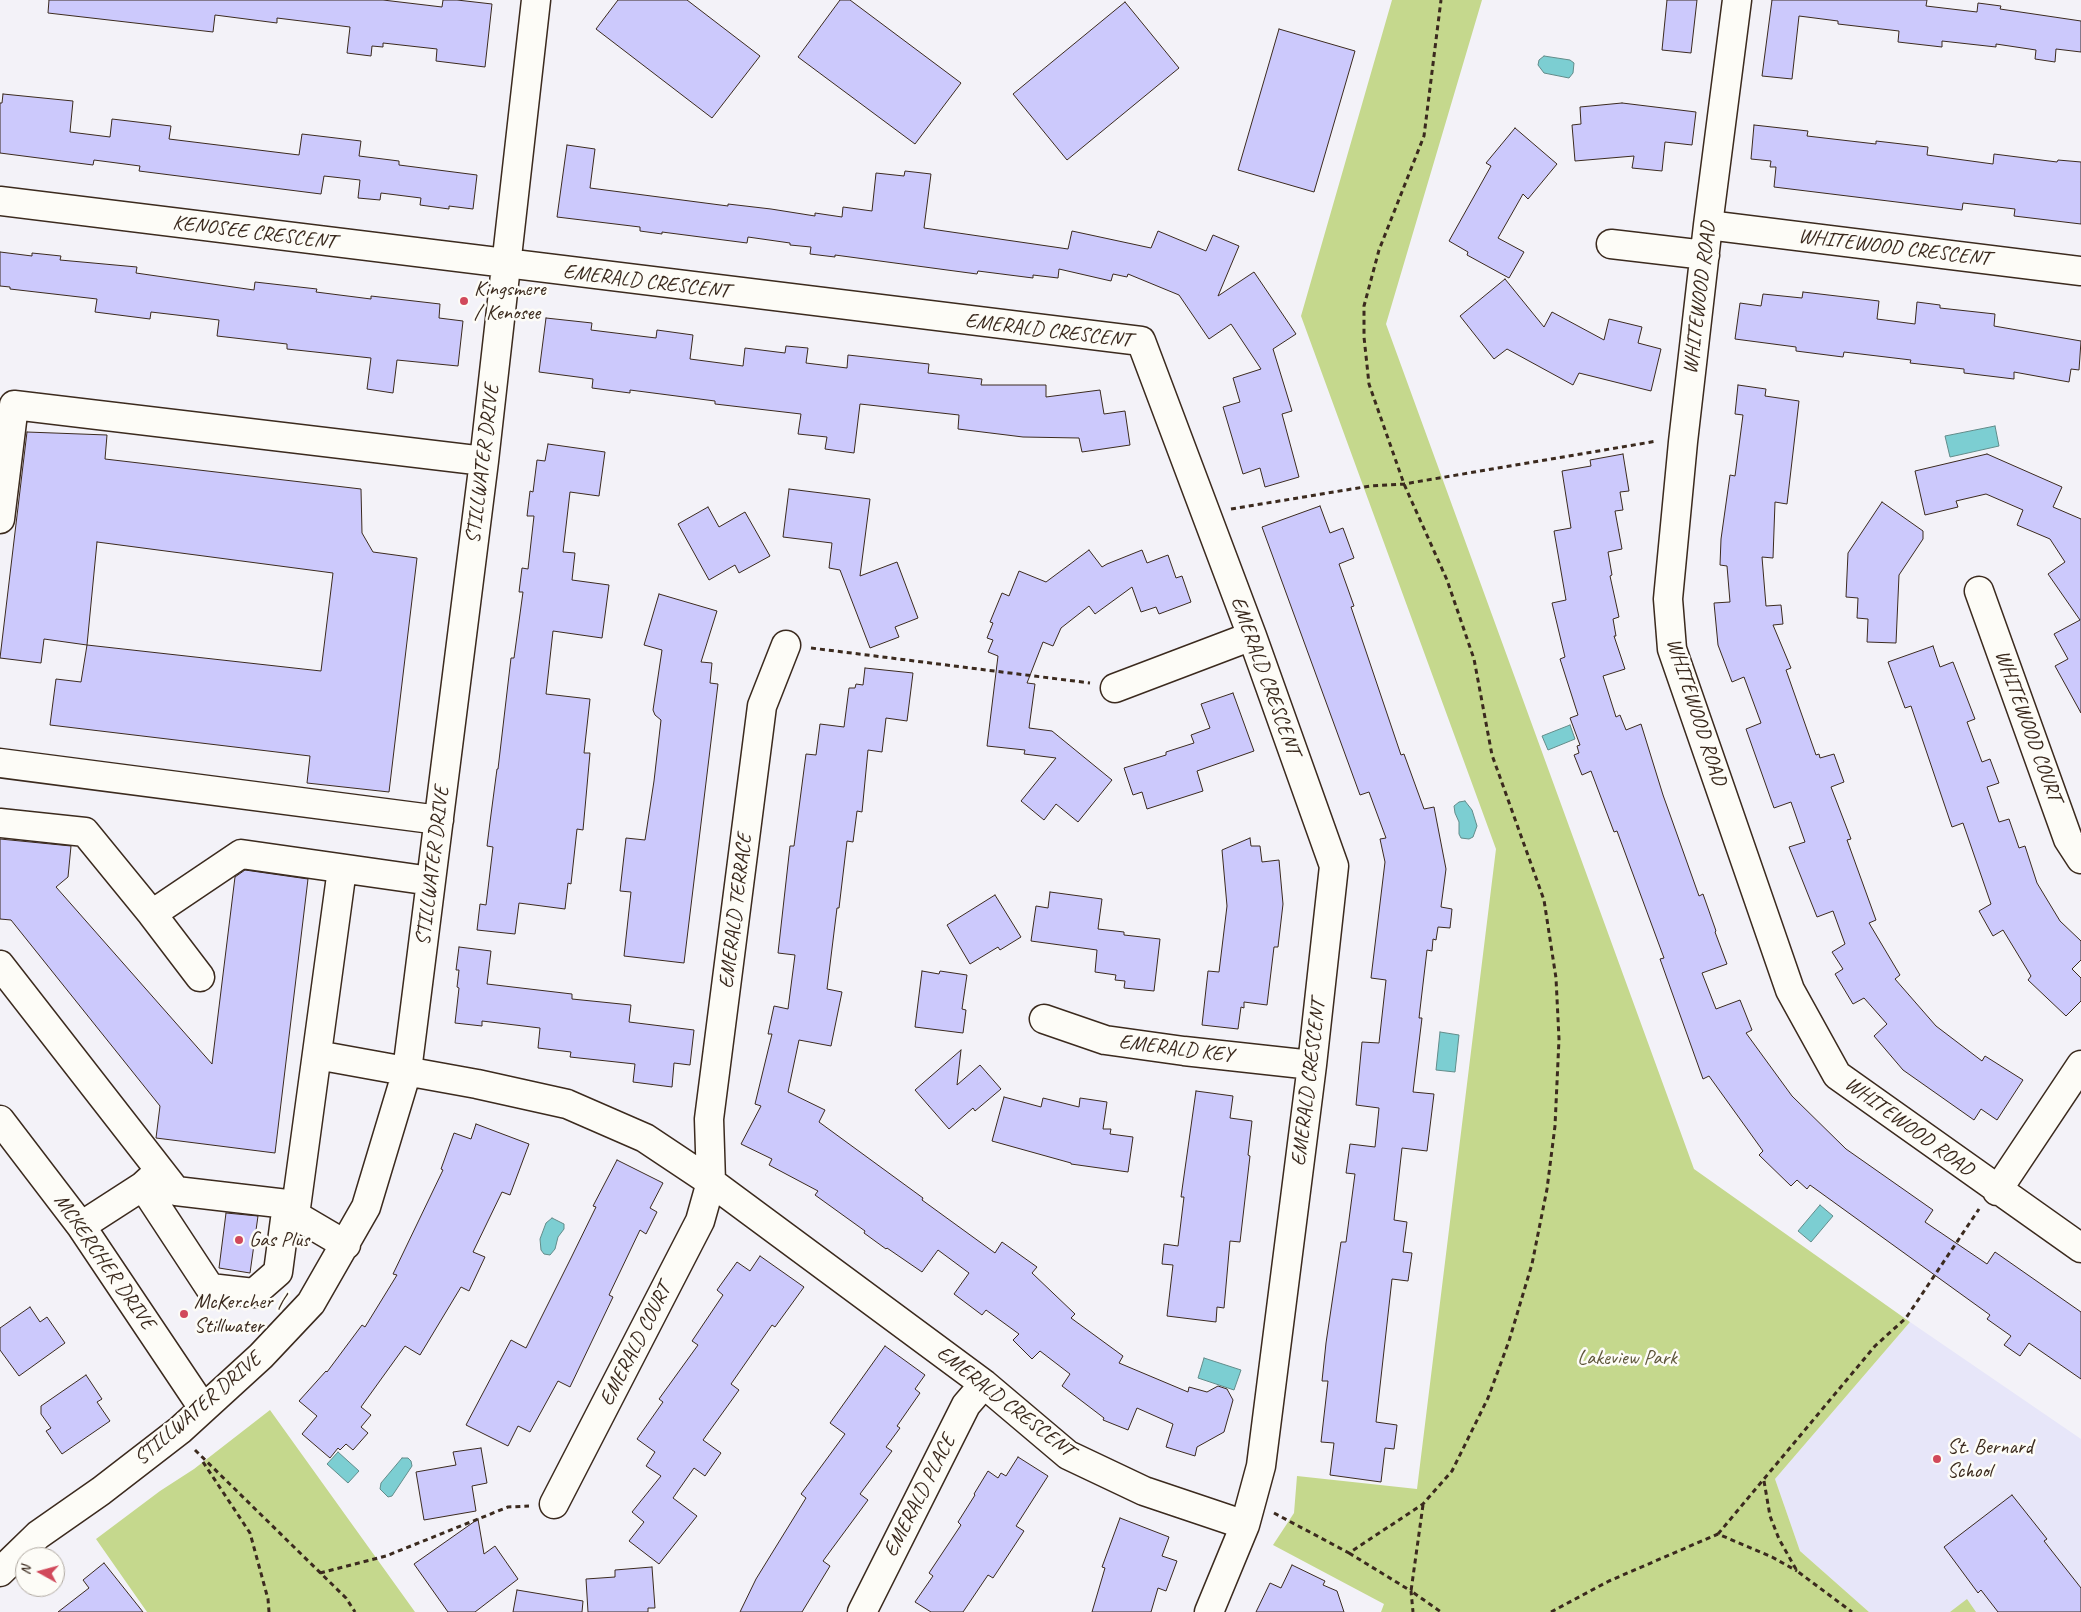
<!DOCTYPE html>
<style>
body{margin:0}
#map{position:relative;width:2081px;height:1612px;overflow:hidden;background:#f3f2f8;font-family:Caveat,sans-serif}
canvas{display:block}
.north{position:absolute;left:15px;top:1547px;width:50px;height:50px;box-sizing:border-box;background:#fdfcf7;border:1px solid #afa8a0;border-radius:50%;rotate:277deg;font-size:14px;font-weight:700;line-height:20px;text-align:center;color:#3b2a1e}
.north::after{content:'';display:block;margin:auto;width:18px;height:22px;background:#d1495b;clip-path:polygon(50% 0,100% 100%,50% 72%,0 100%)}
</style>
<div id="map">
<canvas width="2081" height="1612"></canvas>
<div class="north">N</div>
</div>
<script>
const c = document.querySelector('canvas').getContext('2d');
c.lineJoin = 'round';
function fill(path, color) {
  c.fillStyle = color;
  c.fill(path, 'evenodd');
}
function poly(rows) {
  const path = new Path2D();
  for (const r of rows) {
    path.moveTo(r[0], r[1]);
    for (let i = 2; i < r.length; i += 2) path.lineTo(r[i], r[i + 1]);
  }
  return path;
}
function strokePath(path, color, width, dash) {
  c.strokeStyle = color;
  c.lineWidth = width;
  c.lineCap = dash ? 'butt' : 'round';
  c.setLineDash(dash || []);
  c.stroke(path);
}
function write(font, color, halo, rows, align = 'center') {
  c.font = font + ' Caveat,sans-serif';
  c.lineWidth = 5;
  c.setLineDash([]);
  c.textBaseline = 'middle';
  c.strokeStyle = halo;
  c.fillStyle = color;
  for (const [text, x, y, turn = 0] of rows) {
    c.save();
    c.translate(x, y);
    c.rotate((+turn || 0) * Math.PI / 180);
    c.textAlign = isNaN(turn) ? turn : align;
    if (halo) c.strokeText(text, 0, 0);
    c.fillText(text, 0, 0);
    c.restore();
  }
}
fill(poly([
 [1910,1322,2081,1439,2081,1612,1869,1612,1800,1551,1775,1479]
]), '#e7e6f9');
fill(poly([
 [1392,0,1482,0,1386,324,1694,1169,1910,1322,1775,1479,1800,1551,1869,1612,1381,1612,1384,1604,1273,1545,1294,1513,1297,1476,1417,1489,1496,849,1301,316],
 [270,1410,415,1612,147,1612,96,1539,160,1491,194,1469],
 [1967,1599,1976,1612,1950,1612]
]), '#c5d88d');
const water = poly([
 [1544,56,1570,60,1574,63,1573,73,1569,78,1544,73,1538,65,1539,60,1544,56],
 [1995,426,1999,446,1950,457,1945,436,1995,426],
 [1570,725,1575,739,1548,750,1542,736,1570,725],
 [1465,801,1472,810,1477,826,1473,837,1469,839,1461,838,1459,834,1459,822,1455,813,1454,806,1459,802,1465,801],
 [1440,1032,1459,1035,1455,1072,1436,1070,1440,1032],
 [1820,1205,1833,1216,1811,1242,1798,1231,1820,1205],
 [552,1218,564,1224,564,1229,558,1237,555,1249,550,1255,544,1254,541,1250,540,1239,546,1223,552,1218],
 [1204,1358,1241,1370,1234,1390,1198,1378,1204,1358],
 [338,1452,359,1471,348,1483,327,1464,338,1452],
 [402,1458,408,1458,411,1461,412,1466,392,1496,388,1497,380,1489,381,1483,402,1458]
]);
fill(water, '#7cced2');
strokePath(water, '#628c8a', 1);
const building = poly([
 [49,0,383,0,442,7,443,0,457,0,492,4,485,67,436,61,437,49,383,43,383,47,372,46,371,56,347,53,350,27,277,18,277,23,215,15,213,32,48,13,49,0],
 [618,0,687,0,760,56,712,118,596,29,618,0],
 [840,0,850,0,961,83,915,144,798,57,840,0],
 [1667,0,1697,0,1691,53,1662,50,1667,0],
 [1772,0,1927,0,1926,6,1977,12,1978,3,2001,6,2000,9,2081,21,2081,52,2056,49,2055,62,2035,59,2036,50,1996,44,1996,47,1942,41,1942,47,1898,42,1899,31,1838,24,1838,21,1799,16,1792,79,1762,76,1772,0],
 [1125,2,1179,68,1067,160,1013,94,1125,2],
 [1279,29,1355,51,1314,192,1238,170,1279,29],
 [3,94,73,101,70,132,110,137,112,119,171,126,169,139,299,155,302,134,361,141,359,156,399,161,399,165,477,175,473,209,449,206,449,209,420,205,421,198,381,193,380,200,358,198,360,180,324,176,321,194,139,171,140,166,94,160,93,165,0,153,0,103,2,103,3,94],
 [1622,103,1696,112,1692,145,1665,142,1662,171,1632,168,1634,156,1575,161,1572,125,1581,124,1580,107,1622,103],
 [1754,125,1808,131,1807,136,1876,144,1876,141,1928,147,1927,155,1993,164,1994,154,2057,162,2058,160,2081,162,2081,224,2014,216,2015,209,1963,203,1962,210,1774,187,1776,167,1770,167,1771,161,1751,159,1754,125],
 [1515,128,1557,164,1528,199,1523,194,1498,238,1524,252,1509,278,1467,255,1468,252,1449,241,1491,166,1486,163,1515,128],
 [567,145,595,149,590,188,728,206,728,204,771,209,815,216,815,213,842,217,843,207,872,211,876,173,904,176,905,171,931,174,924,228,1068,249,1072,231,1151,248,1158,231,1206,251,1213,235,1239,246,1218,296,1254,272,1296,334,1273,349,1292,411,1282,414,1299,477,1265,487,1260,468,1243,474,1223,407,1240,402,1233,378,1261,369,1231,324,1209,339,1179,295,1128,274,1127,277,1113,274,1111,281,1059,269,1058,278,1033,275,1033,278,978,271,977,274,835,255,835,257,810,254,811,247,790,245,790,243,748,237,747,243,662,232,662,234,640,231,640,227,557,217,567,145],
 [0,252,32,256,32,253,61,256,60,260,137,267,136,273,254,290,255,282,317,289,316,292,371,299,371,296,440,304,439,318,463,321,458,366,397,360,393,393,367,389,371,358,287,349,287,344,217,336,219,320,151,312,150,319,95,312,97,299,10,289,10,287,0,286,0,252],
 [1505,279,1544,327,1552,312,1604,340,1609,319,1642,327,1638,343,1661,349,1651,391,1579,373,1573,385,1507,349,1494,359,1460,316,1505,279],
 [1803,292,1879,301,1877,319,1915,324,1917,302,1940,305,1940,308,1995,314,1994,326,2081,341,2079,370,2071,369,2069,382,2014,372,2014,379,1964,373,1964,369,1910,363,1911,360,1844,352,1843,357,1796,351,1796,347,1735,339,1740,303,1761,306,1763,294,1802,298,1803,292],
 [546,318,592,323,591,330,656,338,657,330,693,335,690,359,743,366,745,348,785,353,786,346,808,348,806,363,847,368,848,355,929,364,928,373,982,379,981,385,1046,385,1046,397,1100,390,1104,414,1125,411,1130,445,1082,452,1079,438,1023,437,958,429,959,415,860,404,854,453,825,449,827,437,798,434,801,414,715,404,715,401,630,390,630,393,592,388,593,379,539,372,546,318],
 [1738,385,1766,389,1765,396,1799,401,1787,504,1775,502,1773,558,1762,557,1766,606,1781,605,1783,624,1773,625,1791,668,1786,670,1816,755,1819,754,1820,758,1834,754,1844,782,1831,787,1851,839,1847,840,1876,920,1869,923,1900,975,1895,979,1936,1026,1982,1061,1985,1056,2023,1080,1997,1120,1981,1109,1974,1120,1903,1070,1874,1036,1887,1024,1864,998,1853,1004,1835,974,1843,969,1832,952,1845,944,1833,911,1817,917,1789,847,1805,842,1791,802,1774,808,1746,729,1761,723,1744,677,1732,682,1718,645,1714,603,1730,602,1727,566,1720,565,1721,539,1730,475,1735,476,1743,415,1735,414,1738,385],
 [27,432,107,435,105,459,361,489,362,533,373,552,417,558,389,792,307,783,310,756,50,725,56,679,81,682,87,645,44,639,41,663,0,658,27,432],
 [97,542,333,573,321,671,87,645,97,542],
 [548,444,605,452,599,496,570,492,563,552,575,553,572,580,609,585,602,638,553,631,546,694,590,699,584,753,590,753,583,830,577,829,571,884,568,883,565,909,519,903,515,934,477,930,480,904,486,905,493,847,487,846,490,822,497,769,498,769,511,658,514,658,523,592,519,592,522,568,528,569,534,516,527,516,530,491,533,492,537,460,545,461,548,444],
 [1623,454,1629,491,1620,492,1623,510,1615,511,1622,549,1608,552,1612,575,1610,576,1619,617,1613,619,1616,636,1614,636,1625,669,1603,676,1616,717,1620,715,1626,730,1641,724,1663,795,1699,896,1703,894,1716,931,1715,932,1727,964,1702,973,1716,1009,1740,1000,1752,1030,1746,1033,1792,1096,1846,1149,1933,1210,1925,1222,1987,1264,1995,1252,2081,1312,2081,1379,2029,1343,2020,1356,2004,1345,2011,1336,1987,1319,1990,1315,1810,1185,1807,1189,1797,1180,1791,1186,1759,1155,1763,1151,1709,1076,1703,1079,1660,959,1664,958,1617,831,1614,832,1591,771,1582,775,1574,755,1579,753,1577,746,1580,745,1570,718,1578,715,1560,659,1565,657,1552,603,1566,600,1554,531,1571,528,1562,471,1591,466,1590,460,1623,454],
 [1987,454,2062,487,2053,507,2081,519,2081,713,2055,666,2068,659,2054,634,2080,620,2048,574,2065,562,2050,539,2017,525,2023,510,1986,494,1956,501,1958,507,1925,515,1915,471,1987,454],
 [789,489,870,499,860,576,897,562,918,618,895,627,899,637,870,648,840,570,829,568,832,543,783,537,789,489],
 [1882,502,1923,531,1923,539,1899,575,1896,643,1867,642,1868,619,1857,618,1858,598,1846,597,1848,553,1882,502],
 [1320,506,1330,533,1343,528,1354,558,1339,564,1354,606,1351,607,1401,755,1404,754,1424,809,1434,807,1446,869,1441,907,1452,909,1450,928,1438,927,1436,940,1433,939,1432,951,1427,950,1419,1018,1422,1018,1413,1092,1434,1094,1427,1151,1402,1148,1394,1220,1407,1222,1403,1252,1412,1253,1408,1281,1392,1279,1376,1422,1397,1425,1394,1449,1385,1448,1381,1482,1330,1475,1334,1443,1321,1442,1328,1381,1322,1381,1326,1343,1341,1242,1346,1242,1355,1174,1346,1173,1350,1144,1375,1147,1379,1108,1356,1105,1362,1042,1379,1043,1386,980,1371,978,1385,862,1380,839,1386,838,1369,792,1360,795,1262,527,1320,506],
 [708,507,719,527,745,512,770,556,739,573,735,565,709,580,678,524,708,507],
 [1089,550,1102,567,1107,564,1142,550,1147,563,1168,555,1176,578,1182,576,1191,602,1159,614,1156,607,1141,612,1132,587,1095,614,1089,606,1061,628,1053,646,1043,642,1027,683,1035,684,1029,728,1052,731,1112,780,1078,822,1056,804,1044,820,1021,801,1056,758,1024,754,1025,750,987,746,998,656,988,652,993,640,987,638,993,623,990,622,1002,593,1009,596,1019,571,1046,582,1089,550],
 [659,594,717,611,701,662,712,663,710,683,718,684,684,963,624,956,631,892,620,891,626,838,645,840,654,781,661,720,655,715,653,710,662,650,644,645,659,594],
 [1933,646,1940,667,1953,662,1975,719,1967,722,1982,762,1990,759,1999,783,1987,787,1999,822,2009,819,2019,848,2025,846,2037,883,2060,921,2081,941,2081,960,2072,969,2081,978,2081,1001,2066,1016,2028,980,2031,976,2003,930,1993,936,1979,911,1991,904,1963,823,1952,827,1911,706,1905,708,1888,662,1933,646],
 [865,668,913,673,907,721,886,718,882,752,868,750,862,812,857,811,853,842,847,841,839,908,837,908,827,989,842,992,831,1046,799,1040,788,1092,825,1110,819,1122,923,1198,922,1200,995,1253,1002,1242,1037,1267,1032,1273,1075,1314,1071,1318,1123,1356,1119,1363,1188,1392,1189,1387,1207,1392,1218,1386,1227,1389,1233,1400,1224,1432,1197,1447,1195,1456,1166,1447,1173,1424,1137,1408,1128,1430,1103,1420,1104,1418,1062,1386,1070,1374,1040,1351,1032,1359,1013,1340,1019,1334,986,1310,982,1315,954,1294,969,1273,938,1250,922,1272,887,1248,886,1249,864,1233,865,1231,815,1195,818,1191,769,1165,772,1159,741,1144,761,1106,755,1104,772,1034,768,1034,774,1006,788,1009,795,955,778,953,790,846,794,846,806,754,816,755,820,724,844,727,849,688,855,688,856,684,863,685,865,668],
 [1233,693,1254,751,1197,771,1203,791,1147,809,1142,792,1133,795,1124,768,1166,755,1166,752,1194,743,1191,735,1210,728,1201,704,1233,693],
 [1250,838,1251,846,1260,846,1262,862,1279,860,1283,904,1278,947,1274,947,1267,1005,1244,1002,1244,1008,1241,1007,1238,1029,1202,1025,1208,971,1219,972,1227,906,1222,850,1250,838],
 [0,839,71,846,68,877,56,887,212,1064,235,877,245,870,308,879,275,1153,156,1138,160,1106,11,920,0,919,0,839],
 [1050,892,1102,899,1098,929,1124,932,1124,935,1160,939,1154,991,1124,988,1125,981,1115,980,1116,975,1095,972,1097,950,1031,941,1036,906,1048,908,1050,892],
 [995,895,1021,937,1000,950,998,947,970,964,947,925,995,895],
 [459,947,491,951,487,984,572,994,572,999,631,1005,629,1022,694,1030,690,1065,674,1063,672,1087,633,1082,635,1064,570,1057,571,1052,538,1048,540,1028,482,1021,482,1026,455,1023,459,988,457,987,459,970,456,970,459,947],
 [922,971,939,974,940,971,967,975,962,1009,966,1010,963,1033,915,1027,922,971],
 [961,1050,957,1085,980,1065,1001,1089,975,1111,973,1108,949,1129,915,1090,961,1050],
 [1196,1091,1233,1096,1230,1118,1252,1121,1248,1155,1250,1156,1240,1242,1230,1241,1224,1308,1217,1307,1216,1322,1167,1316,1173,1265,1162,1264,1164,1244,1178,1246,1184,1197,1181,1197,1196,1091],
 [1004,1097,1041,1107,1043,1098,1079,1107,1080,1098,1107,1102,1103,1129,1111,1129,1110,1134,1133,1137,1128,1172,1071,1164,1071,1163,992,1141,1004,1097],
 [476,1124,529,1144,510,1195,502,1192,473,1252,485,1257,469,1291,461,1287,420,1355,405,1346,361,1407,371,1415,361,1427,368,1433,353,1450,346,1444,340,1450,338,1448,330,1458,302,1434,317,1416,299,1401,326,1371,327,1372,362,1325,365,1327,397,1275,393,1274,443,1170,441,1169,454,1133,471,1139,476,1124],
 [617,1160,663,1183,650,1208,657,1212,646,1234,640,1230,609,1295,613,1297,570,1387,558,1381,530,1432,518,1426,508,1446,466,1425,511,1340,526,1348,571,1258,596,1207,593,1206,617,1160],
 [226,1213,258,1216,250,1273,219,1268,226,1213],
 [760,1256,804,1287,775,1327,772,1325,731,1384,739,1390,703,1440,721,1453,705,1476,694,1468,673,1498,697,1516,659,1564,629,1541,644,1522,632,1512,661,1476,646,1466,655,1452,637,1439,663,1402,659,1399,698,1345,692,1341,723,1295,717,1290,737,1262,750,1271,760,1256],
 [30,1307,40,1322,47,1317,65,1343,19,1376,0,1350,0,1328,30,1307],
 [885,1346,925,1375,915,1389,920,1393,897,1426,900,1428,886,1447,892,1451,860,1494,868,1500,823,1561,830,1566,802,1612,740,1612,756,1579,806,1498,801,1494,845,1434,830,1423,885,1346],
 [86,1375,102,1399,97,1402,110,1421,62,1454,46,1431,51,1428,41,1414,41,1406,86,1375],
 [481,1448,487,1483,472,1486,476,1511,424,1520,416,1472,456,1465,453,1452,481,1448],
 [1018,1457,1048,1476,1016,1526,1024,1531,993,1578,988,1575,963,1612,931,1612,915,1602,933,1576,929,1573,961,1525,958,1522,975,1495,974,1494,988,1471,998,1478,1001,1473,1006,1476,1018,1457],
 [2012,1495,2047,1539,2044,1541,2081,1588,2081,1612,1998,1612,1981,1590,1978,1593,1944,1547,2012,1495],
 [1120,1518,1169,1537,1162,1556,1177,1561,1166,1591,1158,1588,1151,1612,1092,1612,1105,1568,1102,1567,1120,1518],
 [478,1519,484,1554,495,1546,518,1579,475,1612,448,1612,414,1564,478,1519],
 [104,1563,143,1612,58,1612,89,1588,83,1580,104,1563],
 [1292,1565,1325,1581,1323,1585,1337,1591,1344,1612,1256,1612,1270,1583,1281,1588,1292,1565],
 [652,1567,655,1608,648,1608,648,1612,588,1612,586,1579,615,1577,615,1570,652,1567],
 [517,1590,583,1601,582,1612,513,1612,517,1590]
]);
fill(building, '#ccc9fc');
strokePath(building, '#3b2a1e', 1);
const minor = poly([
 [1737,0,1708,225,1683,442,1668,599,1672,649,1790,990,1837,1075,2081,1248],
 [0,201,1141,341,1252,636,1334,866,1312,1065,1261,1466,1245,1525,1144,1491,1068,1455,984,1384,711,1182,645,1138,567,1104,477,1084,317,1055],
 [1708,225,2081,271],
 [1611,244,1705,255],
 [0,519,14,405,484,461],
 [1979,591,2068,839,2081,859],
 [1115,688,1252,636],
 [0,763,439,820],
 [0,823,85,832,152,914,241,854,431,881],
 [152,914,200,977],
 [0,965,176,1191,287,1204,295,1215,342,869],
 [1044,1019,1105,1040,1184,1051,1312,1065],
 [0,1120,81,1226,203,1408],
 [143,1186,210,1288,254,1293,278,1272,287,1204],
 [1997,1191,2081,1065],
 [295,1215,346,1245],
 [81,1226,143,1186,156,1174],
 [554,1504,700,1221,711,1182,709,1119,762,706,786,645],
 [0,1572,38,1535,101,1491,180,1430,261,1356,311,1303,366,1207,407,1071,484,461,536,0],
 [862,1612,966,1405,984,1384],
 [1209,1612,1245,1525]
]);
strokePath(minor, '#3b2a1e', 31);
strokePath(poly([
 [1231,509,1370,486,1404,484,1657,441],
 [811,648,1090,683],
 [195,1450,346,1598,355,1612],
 [203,1462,250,1533,268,1599,269,1612],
 [1764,1481,1770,1516,1779,1539,1797,1571,1852,1612],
 [1423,1505,1411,1591,1441,1612],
 [1274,1513,1349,1553,1423,1504,1452,1471,1488,1398,1509,1341,1532,1264,1547,1189,1555,1126,1559,1039,1556,978,1544,900,1492,755,1474,659,1447,580,1404,484,1369,384,1364,337,1364,306,1379,250,1424,136,1441,0],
 [1718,1534,1875,1346,1906,1318,1979,1209],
 [1349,1553,1411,1591,1413,1612],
 [320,1573,386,1556,508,1507,529,1506],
 [1551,1612,1609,1581,1718,1534,1772,1557,1797,1571]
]), '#3b2a1e', 3, [5, 4]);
strokePath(minor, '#fdfcf7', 28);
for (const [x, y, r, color] of [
 [464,301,5,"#d1495b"],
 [239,1240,5,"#d1495b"],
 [184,1314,5,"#d1495b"],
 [1937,1459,5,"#d1495b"]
]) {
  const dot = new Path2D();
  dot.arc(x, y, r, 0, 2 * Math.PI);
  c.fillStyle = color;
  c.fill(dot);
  strokePath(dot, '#fdfcf7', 2);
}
write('21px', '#3b2a1e', '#fdfcf7', [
 ["KENOSEE CRESCENT",254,233,7],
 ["WHITEWOOD CRESCENT",1894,248,7],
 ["EMERALD CRESCENT",646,282,7],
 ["WHITEWOOD ROAD",1700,298,-83],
 ["EMERALD CRESCENT",1048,331,7],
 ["STILLWATER DRIVE",483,464,-83],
 ["EMERALD CRESCENT",1265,676,70],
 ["WHITEWOOD ROAD",1696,712,72],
 ["WHITEWOOD COURT",2028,726,70],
 ["STILLWATER DRIVE",433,866,-83],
 ["EMERALD TERRACE",736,911,-83],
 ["EMERALD KEY",1176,1049,7],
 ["EMERALD CRESCENT",1309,1083,-83],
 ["WHITEWOOD ROAD",1909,1127,36],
 ["MCKERCHER DRIVE",104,1262,55],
 ["EMERALD COURT",636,1345,-63],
 ["EMERALD CRESCENT",1005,1402,38],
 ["STILLWATER DRIVE",198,1409,-41],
 ["EMERALD PLACE",920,1496,-63]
]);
write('21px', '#3b2a1e', '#fdfcf7', [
 ["Kingsmere",474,289],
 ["/ Kenosee",474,313],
 ["Gas Plus",249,1240],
 ["McKercher /",194,1302],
 ["Stillwater",194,1326],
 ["St. Bernard",1947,1447],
 ["School",1947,1471]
], 'left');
write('21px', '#5e563a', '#fdfcf7', [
 ["Lakeview Park",1627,1358]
]);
</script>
